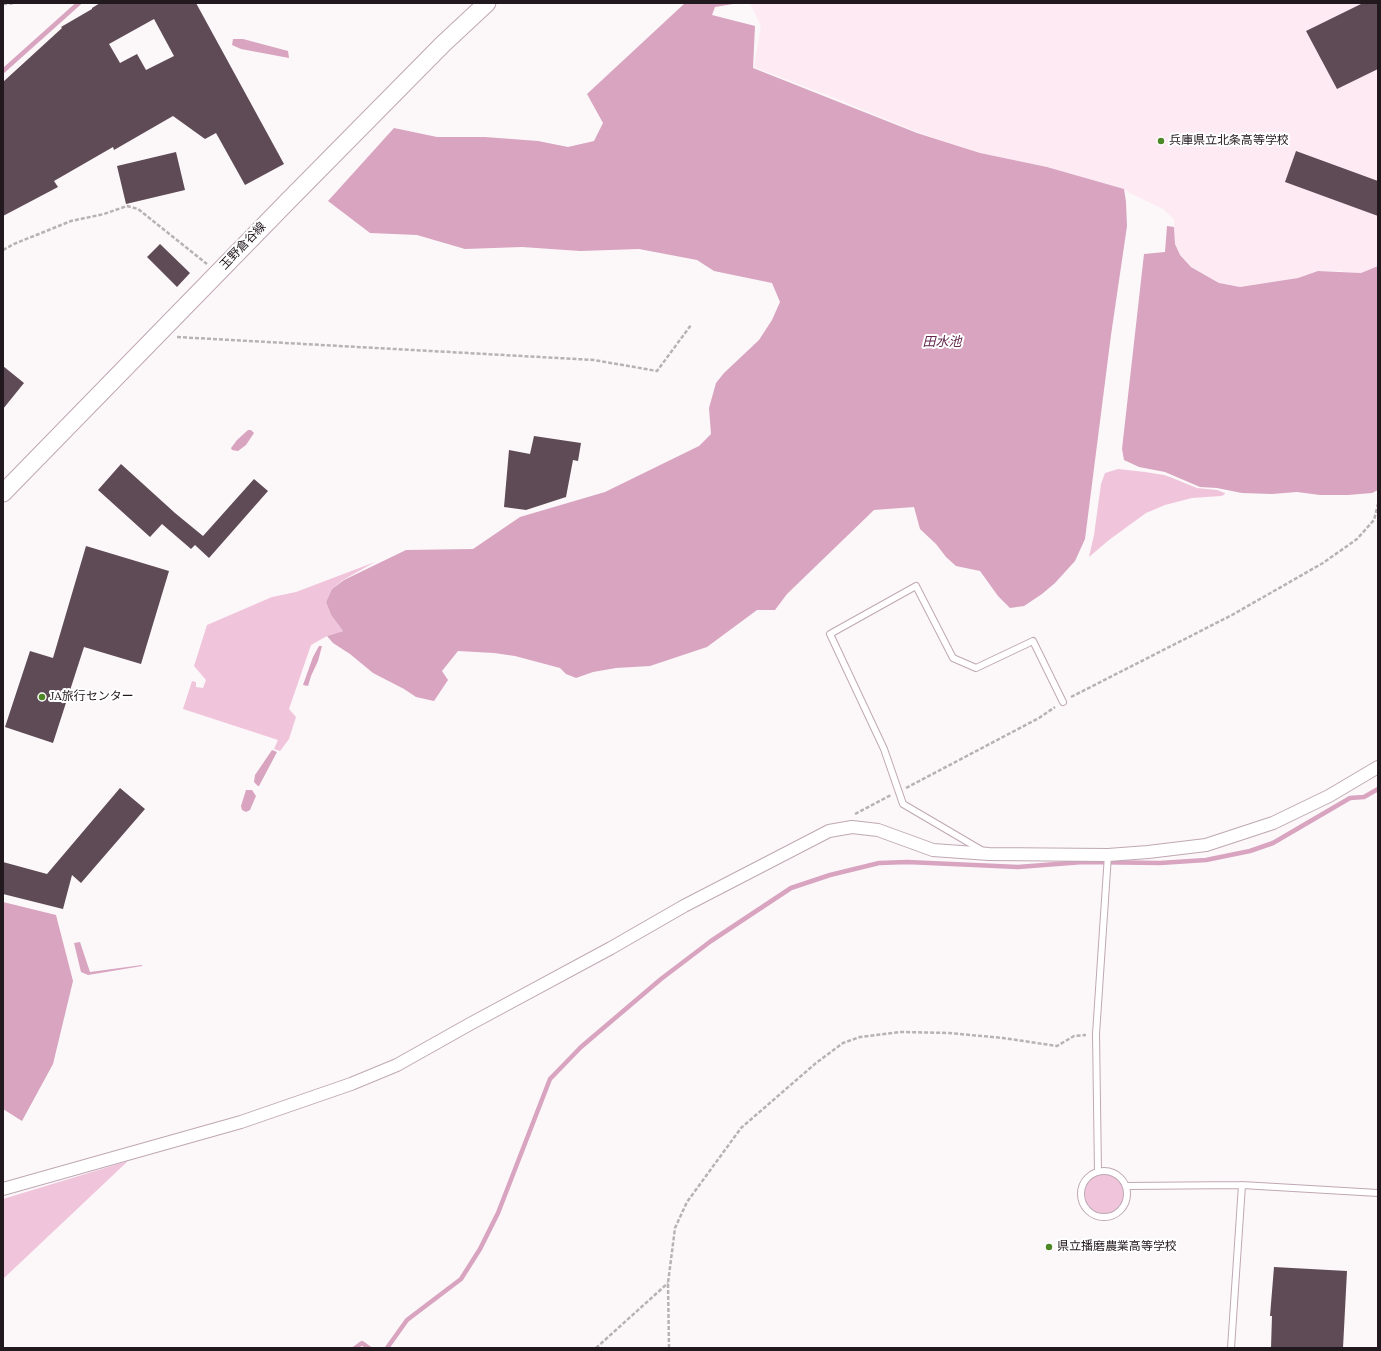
<!DOCTYPE html>
<meta charset="utf-8">
<style>
body{margin:0}
#map{position:relative;width:1381px;height:1351px;overflow:hidden;background:#fcf7f9;font-family:Lora,serif}
canvas{display:block}
.frame{position:absolute;inset:0;border:4px solid #22191e;pointer-events:none}
</style>
<div id="map">
<canvas width="1381" height="1351"></canvas>
<div class="frame"></div>
</div>
<script>
const c = document.querySelector('canvas').getContext('2d');
c.lineJoin = 'round';
function fill(path, color) {
  c.fillStyle = color;
  c.fill(path, 'evenodd');
}
function poly(rows) {
  const path = new Path2D();
  for (const r of rows) {
    if (r.length === 3) {
      path.moveTo(r[0] + r[2], r[1]);
      path.arc(r[0], r[1], r[2], 0, 2 * Math.PI);
      continue;
    }
    path.moveTo(r[0], r[1]);
    for (let i = 2; i < r.length; i += 2) path.lineTo(r[i], r[i + 1]);
  }
  return path;
}
function strokePath(path, color, width, dash) {
  c.strokeStyle = color;
  c.lineWidth = width;
  c.lineCap = dash ? 'butt' : 'round';
  c.setLineDash(dash || []);
  c.stroke(path);
}
function write(font, color, halo, rows, align = 'center') {
  c.font = font + ' Lora,"Noto Sans JP",serif';
  c.lineWidth = 4;
  c.setLineDash([]);
  c.textBaseline = 'middle';
  c.strokeStyle = halo;
  c.fillStyle = color;
  for (const [text, x, y, turn = 0] of rows) {
    c.save();
    c.translate(x, y);
    c.rotate((+turn || 0) * Math.PI / 180);
    c.textAlign = isNaN(turn) ? turn : align;
    if (halo) c.strokeText(text, 0, 0);
    c.fillText(text, 0, 0);
    c.restore();
  }
}
fill(poly([
 [750,3,1378,3,1378,266,1361,273,1339,271,1318,271,1298,278,1240,287,1219,283,1191,266,1180,255,1175,244,1174,219,1163,209,1128,192,1124,189,1048,167,980,153,917,132,837,99,754,67,761,26]
]), '#fdeaf3');
fill(poly([
 [1118,469,1145,472,1164,475,1170,477,1197,488,1217,490,1225,493,1224,495,1221,496,1192,498,1165,505,1146,513,1109,540,1089,557,1094,535,1101,484,1105,473],
 [375,562,343,580,332,589,326,602,331,615,343,631,327,636,311,645,289,709,296,717,289,739,280,751,274,749,278,740,183,709,192,681,196,682,196,687,203,688,206,680,194,666,207,625,272,597,296,592],
 [128,1161,3,1279,3,1199],
 [1104,1195,21]
]), '#f0c5db');
fill(poly([
 [685,3,739,3,715,7,712,15,755,26,753,68,917,133,980,153,1047,167,1124,189,1126,202,1127,226,1111,335,1085,539,1075,561,1055,583,1042,594,1024,606,1010,608,998,596,980,571,956,566,946,557,936,544,920,529,914,507,874,510,787,594,775,610,757,610,707,647,650,666,616,668,593,672,576,678,566,674,560,668,515,656,494,653,458,651,442,671,448,680,434,701,416,697,404,689,373,673,350,654,333,643,327,636,343,631,331,615,326,602,332,589,344,580,406,550,473,549,520,517,605,492,699,446,711,434,709,408,716,383,724,373,759,340,772,320,780,302,772,283,714,271,697,260,639,249,580,251,522,247,465,249,417,235,370,233,328,201,394,128,437,137,485,137,538,141,568,147,594,141,603,123,587,94],
 [233,39,243,39,288,51,289,58,241,49,232,45],
 [1167,226,1174,227,1175,244,1180,255,1191,267,1219,283,1240,287,1298,278,1318,271,1361,273,1378,266,1378,490,1372,493,1348,495,1320,495,1297,492,1272,494,1242,493,1217,488,1200,487,1165,472,1139,467,1124,460,1122,449,1144,254,1165,252],
 [248,430,251,430,254,433,246,445,238,451,232,450,231,448,237,440],
 [319,646,322,646,318,661,311,676,308,686,303,685,313,657],
 [272,750,277,752,259,786,258,786,254,782,255,775],
 [246,790,252,790,256,796,250,810,246,812,242,810,241,806],
 [3,902,56,915,73,981,53,1064,22,1121,3,1109],
 [80,942,90,972,142,965,142,966,88,975,81,972,74,943]
]), '#d8a4c0');
strokePath(poly([
 [3,71,79,3],
 [355,1348,362,1343,369,1348],
 [387,1348,407,1320,461,1279,480,1249,498,1213,550,1079,581,1047,661,979,711,941,791,888,830,875,879,863,907,862,1018,867,1083,862,1160,863,1206,860,1250,851,1273,843,1350,798,1364,797,1378,789]
]), '#d8a4c0', 4.5);
fill(poly([
 [100,3,196,3,284,164,245,185,216,133,205,139,173,116,114,150,113,147,54,181,58,187,3,216,3,82,62,28,61,27,92,9,92,8],
 [154,19,174,56,146,70,137,54,120,63,109,44],
 [1363,3,1378,3,1378,69,1337,89,1306,31],
 [1296,151,1378,181,1378,216,1285,182],
 [176,152,185,190,126,204,117,166],
 [160,244,190,273,177,287,147,257],
 [3,366,24,383,3,409],
 [534,436,581,443,578,461,573,460,566,497,526,510,504,507,509,450,530,454],
 [121,464,175,513,203,536,254,479,268,491,209,558,195,545,191,549,162,524,150,537,98,490],
 [86,546,169,571,141,664,84,647,53,743,5,727,30,651,53,658],
 [120,788,145,809,81,883,72,875,63,909,3,894,3,862,47,874],
 [1274,1267,1347,1271,1343,1348,1271,1348,1272,1316,1270,1316]
]), '#5f4b55');
const lane = poly([
 [983,851,903,804,884,749,830,634,916,586,953,658,976,668,1033,641,1063,702],
 [1104,1194,23],
 [1098,1172,1096,1034,1108,855],
 [1126,1186,1242,1185,1378,1193],
 [1231,1348,1242,1185]
]);
const street = poly([
 [3,1189,241,1122,351,1084,397,1065,470,1024,611,948,684,906,829,831,852,827,878,830,933,850,989,854,1108,855,1148,852,1206,845,1273,823,1329,796,1378,767]
]);
const secondary = poly([
 [3,493,288,201,443,44,487,3]
]);
strokePath(lane, '#bfa8b4', 8);
strokePath(street, '#bfa8b4', 14);
strokePath(secondary, '#bfa8b4', 19);
strokePath(poly([
 [3,4,15,3],
 [3,250,14,244,71,221,104,214,127,206,138,209,207,264],
 [177,337,594,360,657,371,691,325],
 [1071,697,1232,615,1323,563,1357,539,1374,520,1378,504],
 [906,788,1039,718,1055,707],
 [855,814,891,795],
 [596,1348,668,1283],
 [669,1348,668,1283,675,1228,687,1202,741,1128,816,1063,843,1043,860,1037,901,1032,949,1033,1003,1038,1057,1046,1074,1036,1086,1035]
]), '#b8b2b5', 2.5, [4, 2]);
strokePath(lane, '#fff', 6);
strokePath(street, '#fff', 12);
strokePath(secondary, '#fff', 17);
for (const [x, y, r, color] of [
 [1161,141,4,"#4d8826"],
 [42,697,4,"#4d8826"],
 [1049,1247,4,"#4d8826"]
]) {
  const dot = new Path2D();
  dot.arc(x, y, r, 0, 2 * Math.PI);
  c.fillStyle = color;
  c.fill(dot);
  strokePath(dot, '#fff', 1.5);
}
write('12px', '#22191e', '#fff', [
 ["兵庫県立北条高等学校",1169,141],
 ["JA旅行センター",50,697],
 ["県立播磨農業高等学校",1057,1247]
], 'left');
write('12px', '#22191e', '#fff', [
 ["玉野倉谷線",243,246,-46]
]);
write('italic 13px', '#65274d', '#fff', [
 ["田水池",942,342]
]);
</script>
